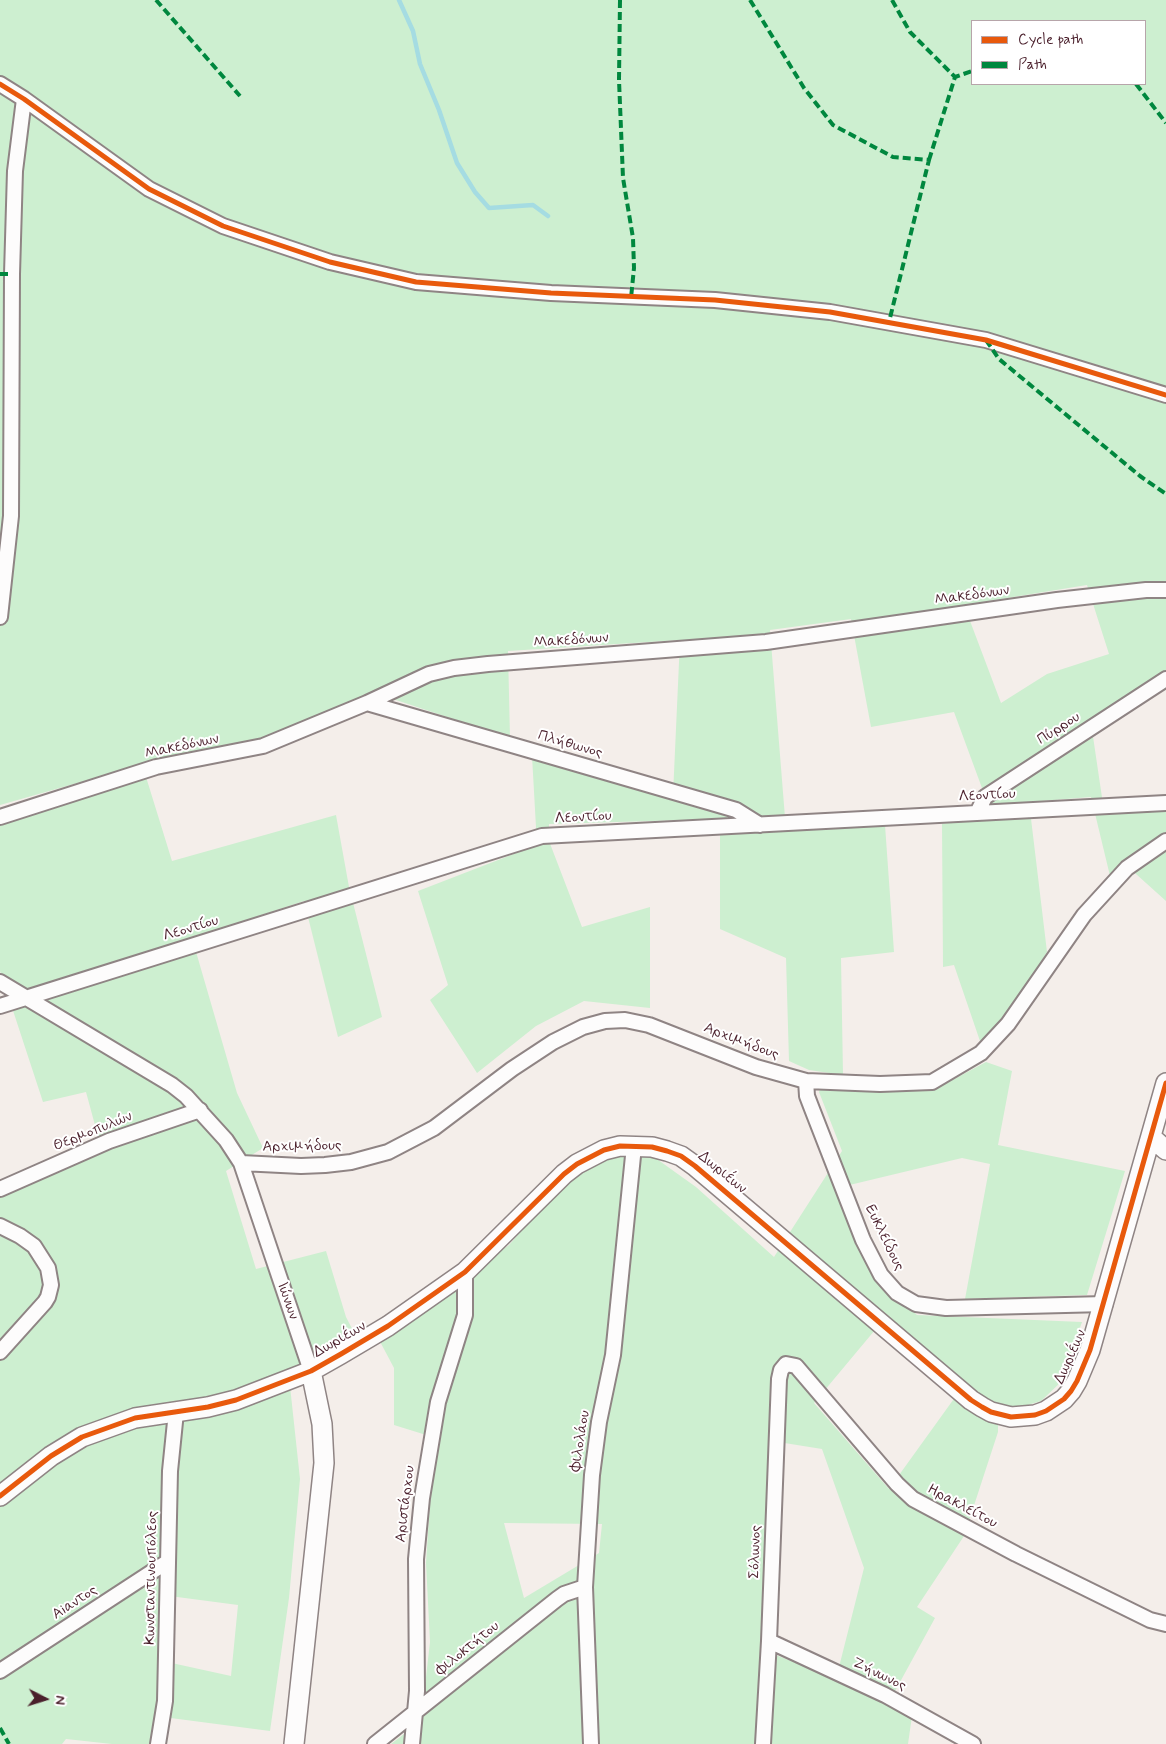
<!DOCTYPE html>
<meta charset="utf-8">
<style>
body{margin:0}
#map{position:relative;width:1166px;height:1744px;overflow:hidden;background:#f4eeea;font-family:Mynerve,sans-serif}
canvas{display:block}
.legend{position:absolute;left:971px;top:20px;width:175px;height:65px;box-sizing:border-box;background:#fff;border:1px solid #b7a5aa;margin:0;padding:6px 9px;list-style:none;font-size:15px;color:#4a1f2b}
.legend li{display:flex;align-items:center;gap:10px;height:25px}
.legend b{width:25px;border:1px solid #b7a5aa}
.north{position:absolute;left:20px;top:1674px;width:50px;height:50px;-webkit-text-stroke:4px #fff;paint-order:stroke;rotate:95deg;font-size:14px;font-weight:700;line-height:20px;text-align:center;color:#4a1f2b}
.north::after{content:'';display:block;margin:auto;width:18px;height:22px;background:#4a1f2b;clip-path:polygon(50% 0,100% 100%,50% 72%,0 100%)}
</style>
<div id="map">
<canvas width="1166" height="1744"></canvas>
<ul class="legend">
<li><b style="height:6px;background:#e8590c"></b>Cycle path</li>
<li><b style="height:6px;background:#00873e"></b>Path</li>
</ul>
<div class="north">N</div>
</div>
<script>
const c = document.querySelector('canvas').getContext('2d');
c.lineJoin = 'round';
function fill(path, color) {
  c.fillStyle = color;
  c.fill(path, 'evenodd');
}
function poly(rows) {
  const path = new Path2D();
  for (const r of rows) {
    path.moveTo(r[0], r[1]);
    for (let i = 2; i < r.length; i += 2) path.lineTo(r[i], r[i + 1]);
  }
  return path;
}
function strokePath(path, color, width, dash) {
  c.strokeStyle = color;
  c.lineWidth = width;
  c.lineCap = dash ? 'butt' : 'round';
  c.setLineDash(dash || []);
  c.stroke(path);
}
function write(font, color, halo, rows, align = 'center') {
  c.font = font + ' Mynerve,sans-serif';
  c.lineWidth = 4;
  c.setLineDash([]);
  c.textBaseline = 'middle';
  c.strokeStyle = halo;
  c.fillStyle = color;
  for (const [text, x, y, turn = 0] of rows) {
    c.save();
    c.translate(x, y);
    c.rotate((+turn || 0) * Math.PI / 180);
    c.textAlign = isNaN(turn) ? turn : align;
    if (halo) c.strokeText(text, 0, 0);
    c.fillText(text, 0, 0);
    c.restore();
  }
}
fill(poly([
 [0,0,1166,0,1166,674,1091,723,1104,811,1166,809,1166,901,1126,865,1111,880,1091,797,1029,802,1047,952,1014,1005,981,1044,954,965,943,967,942,824,983,817,982,788,954,712,871,727,851,619,770,630,786,830,885,825,894,952,841,958,843,1075,809,1070,789,1061,786,958,720,929,720,819,549,824,549,841,582,927,650,907,650,1008,584,1001,536,1026,477,1073,430,1000,448,985,418,891,537,845,532,756,673,795,680,640,508,651,510,738,372,692,267,737,142,764,172,861,336,815,349,887,382,1017,338,1037,304,901,192,938,237,1093,263,1148,226,1171,256,1269,326,1251,346,1317,360,1344,290,1386,300,1479,289,1598,270,1731,163,1717,152,1744,112,1744,66,1739,62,1744,0,1744,0,1194,102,1151,86,1092,43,1102,0,971,0,811,123,770,0,805],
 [972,21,1145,21,1145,84,972,84],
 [1087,585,1109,654,1047,674,1001,703,964,605],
 [162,1595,238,1605,231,1676,158,1660],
 [986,1062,1012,1071,998,1145,1125,1171,1087,1295,965,1299,990,1164,962,1158,837,1188,867,1263,879,1282,917,1315,1082,1322,1061,1382,1041,1401,1021,1407,998,1408,998,1432,964,1536,917,1607,935,1618,888,1704,912,1716,908,1744,391,1744,421,1721,430,1642,426,1563,431,1487,439,1439,394,1425,394,1368,376,1334,440,1293,509,1245,567,1178,610,1155,654,1157,696,1187,774,1257,842,1151,819,1092,822,1085,910,1089,945,1084],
 [885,1318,966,1382,889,1489,814,1403],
 [772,1441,822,1449,864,1568,836,1679,761,1649],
 [504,1523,602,1524,599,1553,524,1598]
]), '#cdefd0');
strokePath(poly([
 [399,0,413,31,420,64,439,110,457,163,475,192,489,208,533,205,548,216]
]), '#a5dce2', 4.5);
const street = poly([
 [0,84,24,99,149,189,223,226,330,262,416,282,551,293,715,300,830,312,986,340,1166,395],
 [0,617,11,516,12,274,15,171,24,99],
 [367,703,736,810,760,825],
 [977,813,985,797,1166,679],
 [0,817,156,767,263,746,367,703,429,674,454,668,488,664,766,642,1057,600,1146,590,1166,590],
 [0,982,172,1085,186,1096,226,1140,241,1163,311,1371],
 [0,1006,542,836,1166,803],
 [806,1081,807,1096,812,1109,863,1240,881,1275,897,1293,916,1304,946,1308,1105,1304],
 [241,1163,301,1166,325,1165,351,1162,388,1152,434,1128,512,1069,553,1042,583,1027,605,1021,625,1020,649,1025,756,1067,806,1081,880,1084,932,1082,981,1053,1008,1024,1084,915,1127,868,1166,841],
 [0,1189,109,1141,200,1110],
 [0,1226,20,1236,34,1246,48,1268,51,1285,48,1297,45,1302,0,1352],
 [769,1641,885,1695,973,1744],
 [0,1671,167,1562],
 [158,1744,165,1701,170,1471,176,1412],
 [375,1744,557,1599,564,1594,585,1587],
 [412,1744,417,1691,416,1559,422,1498,438,1402,465,1315,465,1272],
 [591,1744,585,1587,592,1475,599,1422,613,1355,634,1146],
 [763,1744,769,1641,779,1379,781,1370,786,1364,796,1366,897,1484,913,1499,1016,1554,1150,1620,1166,1624]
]);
const secondary = poly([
 [1151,1137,1166,1150],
 [0,1496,51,1456,82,1437,135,1418,208,1407,236,1400,311,1371,341,1354,388,1326,465,1272,564,1174,577,1164,604,1150,620,1146,652,1147,667,1151,681,1156,695,1166,971,1400,982,1407,991,1412,1011,1417,1035,1415,1046,1411,1064,1399,1071,1391,1077,1381,1090,1350,1166,1083],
 [294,1744,324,1463,322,1424,311,1371]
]);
strokePath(street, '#8f8484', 18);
strokePath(secondary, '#8f8484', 22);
strokePath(street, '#fdfcfc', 14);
strokePath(secondary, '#fdfcfc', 19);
strokePath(poly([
 [156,0,240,96],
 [620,0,619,80,623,178,633,238,634,268,631,298],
 [750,0,804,88,833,125,893,157,929,160,889,322],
 [892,0,910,32,955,77],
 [1136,84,1166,123],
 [929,160,955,77,972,71],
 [0,274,12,274],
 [986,340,999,359,1140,476,1166,494],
 [0,1728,9,1744]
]), '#00873e', 4, [8, 4]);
strokePath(poly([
 [0,84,24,99,149,189,223,226,330,262,416,282,551,293,715,300,830,312,986,340,1166,395],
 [0,1496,51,1456,82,1437,135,1418,208,1407,236,1400,311,1371,341,1354,388,1326,465,1272,564,1174,577,1164,604,1150,620,1146,652,1147,667,1151,681,1156,695,1166,971,1400,982,1407,991,1412,1011,1417,1035,1415,1046,1411,1064,1399,1071,1391,1077,1381,1090,1350,1166,1083]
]), '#e8590c', 5);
write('15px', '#4a1f2b', '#fff', [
 ["Μακεδόνων",972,596,-8],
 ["Μακεδόνων",571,641,-4],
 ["Πύρρου",1059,729,-33],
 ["Πλήθωνος",570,745,16],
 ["Μακεδόνων",182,747,-12],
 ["Λεοντίου",987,796,-3],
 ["Λεοντίου",583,818,-3],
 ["Λεοντίου",191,929,-17],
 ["Αρχιμήδους",741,1042,21],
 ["Θερμοπυλών",93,1132,-22],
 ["Αρχιμήδους",302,1147,-1],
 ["Δωριέων",722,1173,39],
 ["Ευκλείδους",884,1238,64],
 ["Ιώνων",287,1301,71],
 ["Δωριέων",340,1340,-30],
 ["Δωριέων",1071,1357,-66],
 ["Φιλολάου",581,1441,-81],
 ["Αριστάρχου",406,1504,-83],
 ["Ηρακλείτου",962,1507,28],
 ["Σόλωνος",756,1552,-88],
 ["Κωνσταντινουπόλεος",152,1578,-89],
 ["Aiαντος",75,1603,-33],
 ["Φιλοκτήτου",468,1649,-39],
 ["Ζήνωνος",879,1675,26]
]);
</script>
